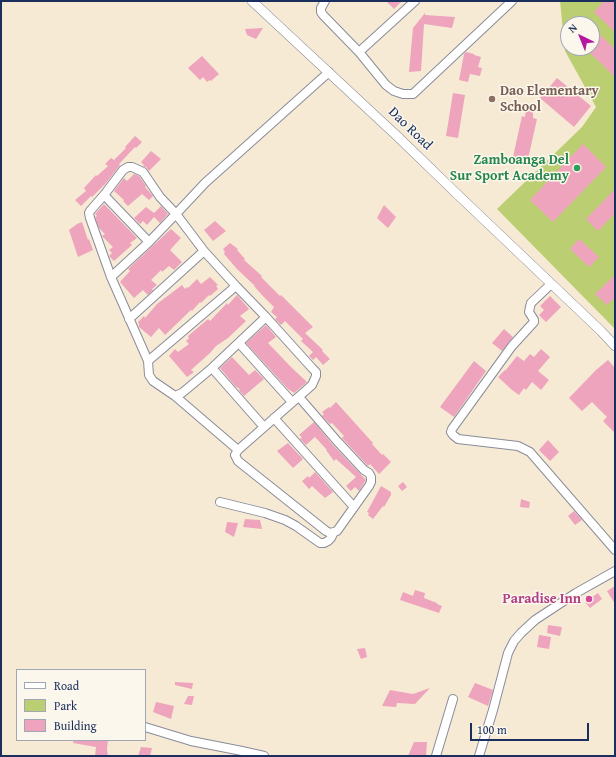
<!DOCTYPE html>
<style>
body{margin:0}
#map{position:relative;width:616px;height:757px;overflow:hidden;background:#f7ead5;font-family:"Gentium Book Plus",serif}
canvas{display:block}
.frame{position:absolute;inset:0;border:2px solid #1b2f5e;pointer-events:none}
.legend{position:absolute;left:16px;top:669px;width:130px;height:72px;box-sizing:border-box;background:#fbf7ec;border:1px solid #a1a7b3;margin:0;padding:5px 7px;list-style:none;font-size:12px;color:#1b2f5e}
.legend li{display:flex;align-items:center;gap:8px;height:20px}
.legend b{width:20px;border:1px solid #a1a7b3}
.north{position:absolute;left:560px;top:16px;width:40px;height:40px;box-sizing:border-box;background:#fbf7ec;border:1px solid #a1a7b3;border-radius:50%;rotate:317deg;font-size:11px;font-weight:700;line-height:16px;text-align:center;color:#1b2f5e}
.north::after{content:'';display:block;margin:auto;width:14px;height:18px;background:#b5179e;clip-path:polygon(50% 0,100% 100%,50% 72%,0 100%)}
.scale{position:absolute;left:470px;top:723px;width:119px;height:18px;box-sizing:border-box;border:2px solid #1b2f5e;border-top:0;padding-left:5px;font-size:12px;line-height:14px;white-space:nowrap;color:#1b2f5e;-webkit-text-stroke:3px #fbf7ec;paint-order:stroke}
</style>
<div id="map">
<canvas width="616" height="757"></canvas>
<div class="frame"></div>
<ul class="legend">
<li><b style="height:5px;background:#fff"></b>Road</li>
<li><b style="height:11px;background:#bbcf72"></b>Park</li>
<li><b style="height:11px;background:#eda4bc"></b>Building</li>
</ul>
<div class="north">N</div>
<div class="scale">100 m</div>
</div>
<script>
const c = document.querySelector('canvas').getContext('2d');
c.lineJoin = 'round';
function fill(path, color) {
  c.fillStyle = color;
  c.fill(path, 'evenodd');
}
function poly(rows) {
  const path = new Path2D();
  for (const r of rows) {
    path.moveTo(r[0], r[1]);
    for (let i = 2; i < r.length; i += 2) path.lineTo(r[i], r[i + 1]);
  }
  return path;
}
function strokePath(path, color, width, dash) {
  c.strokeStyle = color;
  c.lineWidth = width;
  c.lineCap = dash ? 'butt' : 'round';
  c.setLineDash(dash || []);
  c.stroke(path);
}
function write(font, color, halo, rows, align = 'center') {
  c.font = font + ' "Gentium Book Plus",serif';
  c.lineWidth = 3;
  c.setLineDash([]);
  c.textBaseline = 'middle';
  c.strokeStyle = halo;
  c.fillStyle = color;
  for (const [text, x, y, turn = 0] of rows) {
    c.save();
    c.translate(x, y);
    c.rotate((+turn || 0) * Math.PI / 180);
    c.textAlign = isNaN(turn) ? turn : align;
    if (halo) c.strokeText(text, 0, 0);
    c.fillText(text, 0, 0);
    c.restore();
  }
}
fill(poly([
 [560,1,615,1,615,329,497,209,582,127,596,107,565,51],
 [568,24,592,24,592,48,568,48]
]), '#bbcf72');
fill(poly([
 [386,1,402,1,394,9],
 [604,1,615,1,615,32,594,12],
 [425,13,425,15,455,17,452,28,424,24,421,71,409,72,413,28],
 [592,27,615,49,615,77,585,48,592,48],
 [263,28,256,39,247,35,245,29],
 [466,52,474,54,474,55,481,57,478,67,482,68,480,76,470,74,468,82,459,80,464,54],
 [202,56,219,74,211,81,210,80,207,82,203,77,200,80,188,68],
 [557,78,591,106,574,127,540,98],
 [453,93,465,95,458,138,446,136],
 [526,108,533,109,533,118,537,119,528,159,513,157,522,116,525,117],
 [135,136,142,142,136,148,135,147,119,164,120,165,106,183,92,197,91,196,81,206,75,200,86,191,84,188,96,175,97,176,108,166,105,164,111,158,114,160,126,148,125,147],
 [583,144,606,167,553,222,530,200],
 [151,151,161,159,149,171,146,167,143,166,144,165,141,162],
 [134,174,139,176,146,186,145,187,153,196,149,200,142,194,128,206,123,201,124,200,114,191,124,178,127,181],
 [615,189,615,213,598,231,586,219],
 [104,204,137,238,130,243,132,245,114,261,109,256,112,253,109,250,113,247,102,236,105,234,99,228,95,217,97,216,95,214],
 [384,205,396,217,388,228,377,218],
 [161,206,168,214,160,223,154,217,147,225,143,221,140,224,134,218,146,207,154,213],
 [215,221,226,231,213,241,204,230],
 [82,222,88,240,89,239,93,250,78,257,69,230,77,224],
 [171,229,181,238,170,250,182,262,174,270,169,266,162,272,161,270,151,280,157,285,152,289,153,290,148,295,143,290,134,298,120,282,130,271,128,269],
 [579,239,599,257,589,267,570,249],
 [230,243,238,249,237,250,245,259,244,260,262,276,261,277,280,296,281,295,313,327,305,333,323,350,322,351,330,359,323,365,316,357,313,360,309,356,313,352,301,341,303,339,285,321,281,325,275,319,277,317,271,312,274,307,262,295,254,286,255,286,237,269,224,254,225,252,223,249],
 [615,275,615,297,607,305,595,294],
 [210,277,218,285,216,286,218,289,210,296,209,295,201,303,200,302,192,311,191,310,165,335,159,328,151,337,139,327,139,324,138,322,144,316,145,318,157,304,182,285,185,289,187,287,188,288,197,279,201,284],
 [237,295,249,309,240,316,246,321,228,338,216,346,210,353,191,370,194,372,187,377,169,356,175,349,178,352,189,344,186,341,189,338,188,336,208,319,210,321,227,303,228,305],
 [550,296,561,307,546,322,539,315,544,310,540,306],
 [266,325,276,337,268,343,292,368,307,382,294,393,288,389,246,343],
 [504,329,513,337,502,351,492,343],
 [541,349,550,357,538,371,549,380,541,390,532,382,526,390,524,388,519,395,512,390,498,377,505,370,505,371,517,356,524,361,530,354,534,357],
 [232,357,249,375,255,370,264,379,244,396,239,390,240,389,235,386,220,368],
 [608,360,615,368,615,433,603,421,607,417,592,402,582,411,569,398,596,370],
 [474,361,486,371,454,417,440,407],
 [336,402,373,443,372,444,382,455,383,454,391,462,379,474,370,464,368,466,342,438,344,436,332,423,330,424,322,416,324,414,322,412,329,407,330,408],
 [314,422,333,445,366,480,364,483,359,491,355,487,351,491,346,486,356,477,336,459,334,461,326,450,327,450,315,437,306,445,300,439,302,437,299,435],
 [548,440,559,452,550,461,539,450],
 [288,443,303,459,293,468,277,451],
 [315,472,333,492,325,498,312,486,309,489,302,481,308,476,309,478],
 [403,482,407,487,402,491,398,486],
 [381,486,391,492,391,495,384,507,383,506,373,519,368,515,369,513,367,512],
 [521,499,530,502,529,508,520,507],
 [574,511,582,520,575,525,568,516],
 [245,519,260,520,262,529,243,527],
 [227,522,238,523,234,537,225,532],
 [615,586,615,604,607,591],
 [415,590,425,593,424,598,437,603,437,604,442,606,439,613,400,600,403,592,413,596],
 [598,593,602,599,590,608,585,602],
 [548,625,562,627,560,636,547,633],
 [539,635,551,637,549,649,537,647],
 [365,648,367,657,361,659,357,649],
 [175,682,193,683,192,689,175,685],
 [475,683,493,690,488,706,468,697],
 [430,688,415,704,397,703,396,707,382,706,390,690,413,694],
 [188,696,194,696,192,705,184,704],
 [156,702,174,706,171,719,153,712],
 [74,740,108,740,107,749,108,756,95,756,96,747,73,743],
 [414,742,427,742,426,756,408,756],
 [141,747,152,748,150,756,138,756]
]), '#eda4bc');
const minor = poly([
 [325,1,321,8,321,12,323,15,359,52,386,85,394,91,403,94,413,94,512,1],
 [359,52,415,1],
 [104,195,149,242],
 [111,277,149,242,176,214,205,183,329,72],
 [551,284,531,303,530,307,529,312,534,320,534,322,512,346,452,429,451,432,453,435,458,439,518,446,530,452,615,550],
 [129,319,204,251],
 [239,343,292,402],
 [148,361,236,286],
 [212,368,264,427],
 [175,396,238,450,312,385,316,376,316,372,312,368,266,317,236,286,204,251,176,214,160,197,143,172,132,167,128,167,123,170,104,195,90,211,89,213,90,218,111,277,148,361,149,375,153,381,175,396,182,393,212,368,266,317],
 [274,418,354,507],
 [238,450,235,455,238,461,326,531,330,533,334,532,337,531,369,486,371,482,371,477,369,473,364,470,337,441,299,397],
 [220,502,265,513,285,520,296,526,320,543,324,543,328,541,331,538,334,532],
 [145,727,191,741,242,751,264,756],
 [436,756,453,699],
 [479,756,493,710,508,653,514,641,521,633,535,620,576,593,615,571]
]);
const tertiary = poly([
 [252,1,397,136,457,194,601,331,615,346]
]);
strokePath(minor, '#898c9a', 10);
strokePath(tertiary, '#898c9a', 10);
strokePath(minor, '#fff', 8);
strokePath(tertiary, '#fff', 9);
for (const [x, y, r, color] of [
 [492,99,4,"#8d6e63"],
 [577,168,4,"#2e9e5b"],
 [589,599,4,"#d1479c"]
]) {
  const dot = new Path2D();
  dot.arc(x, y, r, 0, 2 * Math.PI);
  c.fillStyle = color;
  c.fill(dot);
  strokePath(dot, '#fbf7ec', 1.5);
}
write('bold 14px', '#785e54', '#fbf7ec', [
 ["Dao Elementary",500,91],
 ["School",500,107]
], 'left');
write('14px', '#1b2f5e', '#fbf7ec', [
 ["Dao Road",410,129,44]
]);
write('bold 14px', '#27864d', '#fbf7ec', [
 ["Zamboanga Del",569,160],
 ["Sur Sport Academy",569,176]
], 'right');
write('bold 14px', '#b23c85', '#fbf7ec', [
 ["Paradise Inn",581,599]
], 'right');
</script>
